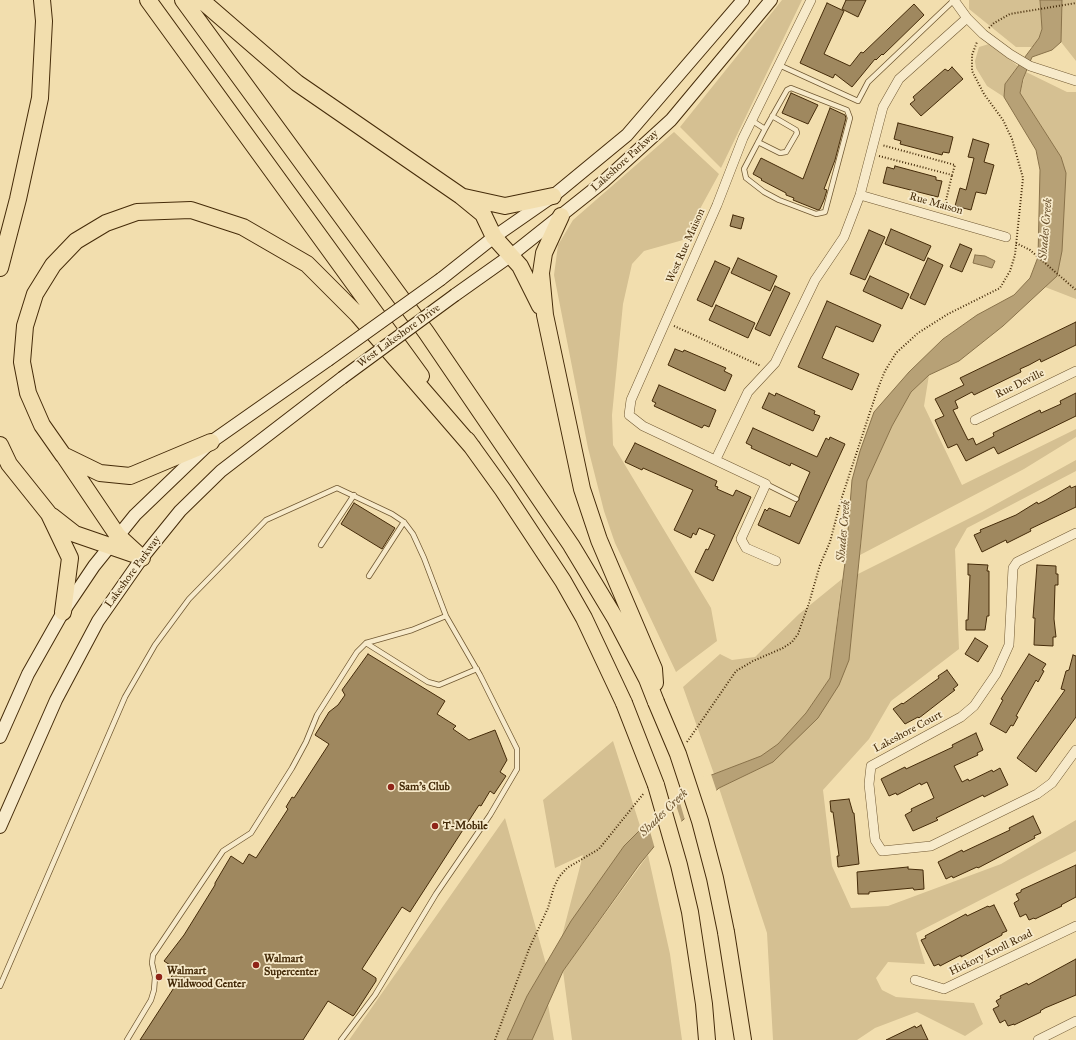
<!DOCTYPE html>
<style>
body{margin:0}
canvas{display:block;background:#f2deae}
</style>
<canvas width="1076" height="1040"></canvas>
<script>
const c = document.querySelector('canvas').getContext('2d');
c.lineJoin = 'round';
function fill(path, color) {
  c.fillStyle = color;
  c.fill(path, 'evenodd');
}
function poly(rows) {
  const path = new Path2D();
  for (const r of rows) {
    path.moveTo(r[0], r[1]);
    for (let i = 2; i < r.length; i += 2) path.lineTo(r[i], r[i + 1]);
  }
  return path;
}
function strokePath(path, color, width, dash) {
  c.strokeStyle = color;
  c.lineWidth = width;
  c.lineCap = dash ? 'butt' : 'round';
  c.setLineDash(dash || []);
  c.stroke(path);
}
function write(font, color, halo, rows, align = 'center') {
  c.font = font + ' "IM FELL Great Primer",serif';
  c.lineWidth = 3.5;
  c.setLineDash([]);
  c.textBaseline = 'middle';
  c.strokeStyle = halo;
  c.fillStyle = color;
  for (const [text, x, y, turn = 0] of rows) {
    c.save();
    c.translate(x, y);
    c.rotate((+turn || 0) * Math.PI / 180);
    c.textAlign = isNaN(turn) ? turn : align;
    if (halo) c.strokeText(text, 0, 0);
    c.fillText(text, 0, 0);
    c.restore();
  }
}
fill(poly([
 [782,0,802,0,721,168,680,127],
 [969,0,1040,0,1042,29,1039,38,1032,47,1016,47,969,9],
 [1062,0,1076,0,1076,61,1061,42],
 [989,44,1018,66,1005,84,1004,97,987,86,976,68,975,61,979,47],
 [1026,72,1067,92,1076,92,1076,299,1045,287,1057,276,1061,157,1033,113,1022,99,1020,93],
 [674,132,719,174,683,240,644,251,632,264,623,304,612,415,613,445,711,608,717,641,676,672,615,543,604,511,588,448,554,275,558,245,573,220],
 [929,375,924,406,962,485,1076,429,1076,437,1024,469,860,555,867,481,892,426,911,392],
 [1076,460,1076,471,967,528,955,549,959,649,891,701,869,739,823,790,832,866,851,908,888,906,1001,864,1076,820,1076,851,916,933,925,964,888,962,876,978,882,990,896,997,974,1003,983,1024,965,1036,917,1012,875,1028,857,1040,773,1040,767,933,719,788,773,762,849,660,858,574,982,512],
 [842,579,830,678,806,713,778,744,762,756,714,774,683,687,720,654,732,660,755,657,799,614],
 [613,741,641,829,624,846,562,936,583,855,555,868,543,800],
 [505,818,546,964,527,996,507,1040,349,1040],
 [648,855,670,954,682,1040,572,1040,563,971],
 [548,1004,554,1040,532,1040]
]), '#d5c092');
const water = poly([
 [1040,0,1062,0,1061,42,1052,50,1032,57,1023,79,1020,93,1061,157,1066,173,1062,251,1057,276,1003,326,959,361,929,375,911,392,892,426,867,481,849,660,839,685,818,718,773,762,719,788,657,843,639,865,563,971,532,1040,507,1040,527,996,571,921,624,846,641,829,701,779,761,756,778,744,806,713,830,678,846,555,852,480,860,451,874,412,909,372,943,339,977,315,1014,295,1030,278,1038,257,1040,170,1036,150,1004,97,1005,84,1039,38,1042,29,1040,0],
 [975,255,985,256,995,261,992,268,973,263,975,255]
]);
fill(water, '#b7a176');
strokePath(water, '#89724a', 1);
fill(poly([
 [711,774,717,792,685,820,678,796,700,777],
 [674,799,682,823,655,849,647,821]
]), '#f2deae');
const building = poly([
 [846,0,866,0,858,17,842,9,846,0],
 [827,3,844,11,824,54,850,66,861,52,863,53,914,4,924,15,883,55,882,54,876,60,875,59,852,87,835,74,833,78,800,63,827,3],
 [952,67,963,79,921,116,910,104,915,100,913,97,945,69,948,71,952,67],
 [791,93,818,105,808,124,782,113,791,93],
 [830,108,845,115,846,118,835,160,824,189,827,190,824,200,820,209,818,210,793,200,794,198,786,195,786,193,761,180,762,179,753,174,761,158,803,179,830,108],
 [898,123,953,137,949,153,943,152,942,155,900,144,901,141,894,139,898,123],
 [973,139,989,144,984,162,994,165,986,194,976,192,971,210,955,206,960,188,966,190,974,158,968,157,973,139],
 [895,166,936,177,936,180,942,181,938,197,883,183,887,167,894,169,895,166],
 [733,215,744,218,741,229,730,226,733,215],
 [891,229,931,246,924,261,885,244,891,229],
 [869,230,885,237,865,280,850,274,869,230],
 [960,244,972,249,962,272,950,267,960,244],
 [738,258,777,276,770,291,731,273,738,258],
 [928,258,943,265,925,305,910,298,928,258],
 [715,261,730,268,712,307,697,300,715,261],
 [870,276,909,294,902,309,863,291,870,276],
 [775,286,790,293,770,336,755,329,775,286],
 [827,301,881,325,873,342,836,326,822,358,859,374,852,390,798,367,827,301],
 [716,305,755,323,748,338,709,320,716,305],
 [1076,322,1076,345,1041,362,1040,359,1029,365,1020,369,1021,372,974,395,972,392,955,401,958,408,953,410,968,440,973,438,976,445,994,436,993,433,1040,410,1041,413,1061,404,1060,401,1076,393,1076,416,998,454,994,447,966,461,957,444,948,448,935,420,944,416,935,399,964,385,960,378,1076,322],
 [675,349,683,352,684,350,726,368,724,371,732,375,725,391,668,365,675,349],
 [659,385,716,410,709,427,704,425,702,428,654,406,656,403,652,401,659,385],
 [769,393,775,396,776,393,815,411,814,414,820,416,813,431,762,408,769,393],
 [753,428,817,457,826,438,829,440,830,437,845,444,799,544,758,525,765,509,767,511,769,508,790,517,796,503,799,500,799,497,810,472,791,463,790,466,751,448,752,446,746,443,753,428],
 [635,443,717,481,715,486,718,487,717,489,733,496,736,490,751,497,713,581,695,572,706,549,708,550,715,535,699,528,696,535,693,533,691,538,674,530,693,490,643,468,642,470,625,462,635,443],
 [1070,486,1071,488,1076,486,1076,507,1030,529,1031,531,1007,543,1006,540,982,552,974,535,981,532,980,530,1016,515,1037,502,1038,504,1046,500,1070,486],
 [354,503,395,528,382,549,341,524,354,503],
 [968,564,988,565,987,571,989,571,989,616,987,616,985,630,966,630,966,620,968,620,970,575,968,575,968,564],
 [1037,565,1056,566,1056,574,1058,574,1058,585,1055,585,1054,619,1056,637,1053,637,1053,646,1034,645,1035,618,1033,618,1037,565],
 [975,638,988,646,978,662,965,654,975,638],
 [368,654,445,701,437,714,456,726,453,729,469,740,495,730,507,760,500,772,506,776,494,794,490,791,481,806,479,805,410,912,402,907,362,969,376,978,376,981,354,1015,353,1016,328,1001,303,1040,140,1040,177,983,170,979,176,969,164,961,184,935,215,885,215,883,231,856,243,864,249,854,256,858,288,809,286,807,292,797,294,798,329,744,315,735,329,712,338,705,345,695,342,690,368,654],
 [1029,654,1046,664,1042,670,1044,671,1038,682,1036,680,1016,716,1018,717,1013,726,1011,725,1006,733,990,724,1003,700,1001,699,1029,654],
 [1073,655,1076,656,1076,717,1036,772,1017,758,1065,690,1061,689,1066,671,1069,670,1073,655],
 [947,670,958,685,953,689,955,690,919,718,918,717,905,724,893,709,902,703,903,704,939,678,938,676,947,670],
 [976,733,983,750,977,753,978,755,954,766,962,782,968,779,969,781,992,770,993,772,1000,768,1008,785,984,797,983,795,936,818,938,820,913,831,905,815,912,811,911,809,934,798,927,782,921,785,920,783,897,795,896,793,889,796,881,779,905,767,906,769,953,747,952,745,976,733],
 [849,799,853,813,854,813,859,864,838,867,837,856,839,856,833,812,831,812,830,801,849,799],
 [1033,816,1041,833,1034,836,1035,838,978,868,977,867,953,878,952,876,946,879,938,862,962,850,963,852,1010,830,1009,828,1033,816],
 [1076,865,1076,897,1061,905,1062,906,1035,919,1034,918,1029,920,1026,914,1020,917,1014,903,1019,900,1016,894,1021,892,1021,890,1076,865],
 [908,867,908,869,923,870,924,889,914,890,913,888,869,892,869,894,858,894,857,872,908,867],
 [994,905,1007,931,1002,933,1002,935,961,957,961,955,940,966,939,964,934,966,921,940,926,938,925,936,966,914,967,916,988,906,989,907,994,905],
 [1076,959,1076,995,1045,1008,1040,1011,1041,1012,1014,1025,1014,1024,1008,1026,1005,1020,1000,1023,993,1009,999,1006,996,1001,1001,998,1000,996,1027,983,1028,985,1076,959],
 [921,1025,928,1040,886,1040,915,1026,916,1028,921,1025]
]);
fill(building, '#9f885f');
strokePath(building, '#452b09', 1);
const service = poly([
 [779,65,858,101,868,82,954,0],
 [751,120,765,129,787,90,791,88,847,110,850,118,825,212,816,214,779,200,764,192,746,178,744,169,765,129],
 [758,142,780,153,786,152,797,133,796,130,772,116],
 [766,484,796,499],
 [321,545,354,495],
 [369,576,404,522],
 [366,643,428,682,439,685,477,669],
 [0,986,125,697,155,645,189,599,266,520,337,488,392,514,404,522,413,534,424,558,446,616],
 [127,1040,151,1000,154,990,155,977,152,963,153,955,223,851,251,833,292,768,306,742,317,715,357,652,366,643,412,630,446,616,480,675,517,749,517,769,490,815,436,894,375,995,341,1040]
]);
const minor = poly([
 [954,0,967,18,983,34,1010,54,1030,66,1076,81],
 [860,195,1006,237],
 [975,420,1076,371],
 [716,459,748,392,775,363,815,280,844,237,860,195,883,107,899,79,967,18],
 [1076,533,1017,562,1013,568,1009,645,996,674,974,706,961,717,871,766,869,784,875,840,882,851,931,846,1037,794,1052,783,1076,750],
 [776,561,746,548,741,539,766,484,643,426,629,415,631,400,717,205,743,138,811,0],
 [915,980,944,989,1076,926],
 [1038,1040,1076,1021]
]);
const secondary = poly([
 [441,279,494,237,553,196,627,135,743,0],
 [455,295,510,256,603,182,671,120,771,0],
 [0,737,28,674,63,612,94,566,135,515,211,442,328,360],
 [0,827,56,700,98,621,142,558,180,511,221,471,342,378]
]);
const motorway = poly([
 [148,0,421,376],
 [183,0,426,332,571,545,615,618,647,679,656,702],
 [201,0,297,83,461,196,483,214,494,237,520,266,540,306],
 [464,197,505,206,553,196],
 [561,216,544,253,541,273,545,315,582,489,599,540,654,669,655,683],
 [0,268,18,199,40,98,44,21,42,0],
 [467,440,503,490,563,581,584,618,624,703],
 [211,442,130,476,100,473,63,455,42,425,28,393,22,362,25,326,35,294,53,265,76,241,106,223,137,212,191,210,243,227,307,264,358,315,473,448],
 [0,445,9,464,49,514,70,558,63,612],
 [64,456,118,536,142,558],
 [52,516,75,534,133,554],
 [656,785,679,865,690,912,704,1004,707,1040],
 [726,932,743,1040]
]);
strokePath(service, '#705832', 6);
strokePath(minor, '#705832', 10);
strokePath(secondary, '#452b09', 14);
strokePath(motorway, '#452b09', 18);
strokePath(poly([
 [989,28,994,23,1010,14,1076,3],
 [879,156,952,175,955,165,882,145],
 [944,209,952,175],
 [1016,243,1030,250,1076,290],
 [674,326,761,366],
 [687,742,736,671,753,661,783,648,792,642,798,634,809,603,820,565,830,542,841,500,878,388,885,371,896,353,918,333,948,314,1000,288,1010,271,1015,255,1023,178,1012,139,1003,120,984,94,972,71,972,55,977,42],
 [495,1040,529,949,548,908,554,887,559,877,567,868,599,849,644,793]
]), '#452b09', 2, [1, 2]);
strokePath(service, '#f7eaca', 4.5);
strokePath(minor, '#f7eaca', 9);
strokePath(secondary, '#f7eaca', 12);
strokePath(motorway, '#f2deae', 16);
const secondaryBridge = poly([
 [328,360,441,279],
 [342,378,455,295]
]);
const motorwayBridge = poly([
 [656,702,678,754,700,821,715,878,726,932],
 [624,703,656,785]
]);
strokePath(secondaryBridge, '#452b09', 14, []);
strokePath(motorwayBridge, '#452b09', 18, []);
strokePath(secondaryBridge, '#f7eaca', 12);
strokePath(motorwayBridge, '#f2deae', 16);
for (const [x, y, r, color] of [
 [391,787,4,"#8f2418"],
 [435,826,4,"#8f2418"],
 [256,965,4,"#8f2418"],
 [159,977,4,"#8f2418"]
]) {
  const dot = new Path2D();
  dot.arc(x, y, r, 0, 2 * Math.PI);
  c.fillStyle = color;
  c.fill(dot);
  strokePath(dot, '#f7eaca', 1.5);
}
write('11px', '#452b09', '#f7eaca', [
 ["Lakeshore Parkway",625,161,-42],
 ["Rue Maison",936,204,16],
 ["West Rue Maison",686,246,-66],
 ["West Lakeshore Drive",399,336,-36],
 ["Rue Deville",1020,384,-26],
 ["Lakeshore Parkway",133,572,-54],
 ["Lakeshore Court",908,732,-28],
 ["Hickory Knoll Road",991,953,-26]
]);
write('bold 11px', '#452b09', '#f7eaca', [
 ["Sam's Club",399,787],
 ["T-Mobile",443,826],
 ["Walmart",264,959],
 ["Supercenter",264,972],
 ["Walmart",167,971],
 ["Wildwood Center",167,984]
], 'left');
write('italic 12px', '#674e2a', '#f7eaca', [
 ["Shades Creek",1046,229,-85],
 ["Shades Creek",844,531,-85],
 ["Shades Creek",664,813,-44]
]);
</script>
